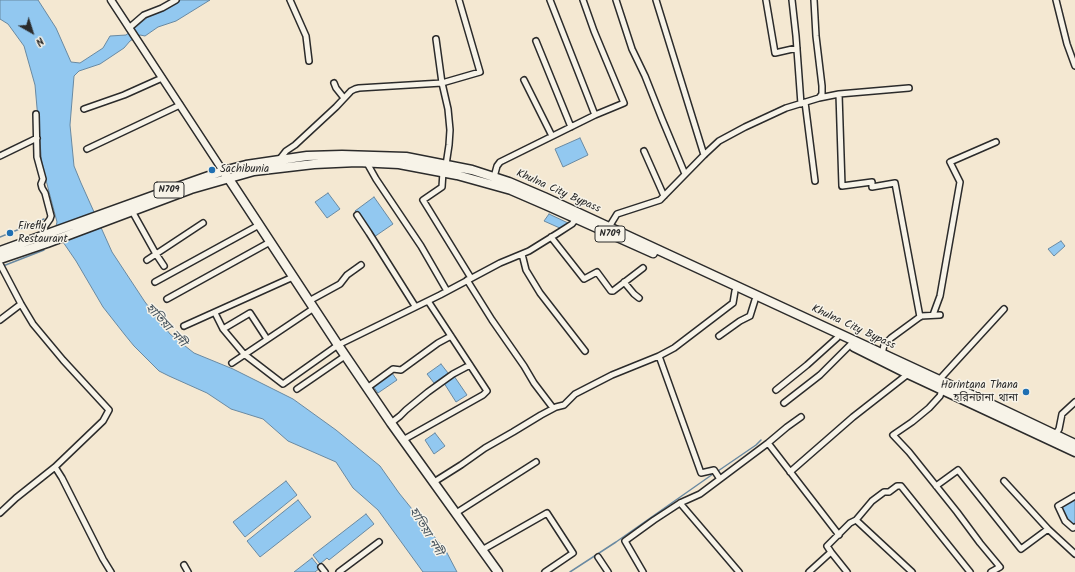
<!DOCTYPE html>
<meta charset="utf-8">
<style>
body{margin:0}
#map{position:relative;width:1075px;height:572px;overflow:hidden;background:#f4e8d2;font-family:Kalam,sans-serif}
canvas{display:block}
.north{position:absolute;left:12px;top:12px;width:40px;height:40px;-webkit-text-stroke:3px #f7f3e8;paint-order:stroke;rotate:141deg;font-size:11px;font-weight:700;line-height:16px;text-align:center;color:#2b2b2b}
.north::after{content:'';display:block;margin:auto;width:14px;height:18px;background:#2b2b2b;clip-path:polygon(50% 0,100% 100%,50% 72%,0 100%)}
</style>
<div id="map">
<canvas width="1075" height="572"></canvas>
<div class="north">N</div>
</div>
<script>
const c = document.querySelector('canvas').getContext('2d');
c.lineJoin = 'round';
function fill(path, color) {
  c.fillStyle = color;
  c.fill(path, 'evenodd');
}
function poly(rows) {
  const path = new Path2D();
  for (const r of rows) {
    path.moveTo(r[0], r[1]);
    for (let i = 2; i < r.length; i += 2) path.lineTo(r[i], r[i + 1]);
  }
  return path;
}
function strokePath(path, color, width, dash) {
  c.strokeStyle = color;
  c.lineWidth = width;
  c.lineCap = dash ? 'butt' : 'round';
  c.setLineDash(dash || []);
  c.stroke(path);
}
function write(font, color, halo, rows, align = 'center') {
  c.font = font + ' Kalam,"Noto Sans Bengali",sans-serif';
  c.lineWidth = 3;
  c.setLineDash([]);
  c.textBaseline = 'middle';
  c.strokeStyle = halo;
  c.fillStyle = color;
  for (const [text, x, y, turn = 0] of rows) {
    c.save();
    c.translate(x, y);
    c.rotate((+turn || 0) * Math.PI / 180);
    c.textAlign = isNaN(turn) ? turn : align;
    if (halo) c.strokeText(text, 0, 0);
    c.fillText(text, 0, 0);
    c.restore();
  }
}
const water = poly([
 [0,0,38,0,56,28,71,62,80,63,103,48,110,36,126,35,135,28,149,16,178,0,210,0,176,21,158,27,145,36,140,35,130,41,124,48,100,64,79,71,74,76,70,125,74,166,81,183,112,252,145,302,170,334,194,353,233,369,293,399,336,430,380,466,399,493,446,551,457,572,423,572,378,510,353,488,336,462,288,441,263,419,231,409,207,393,169,376,159,371,134,346,125,335,103,307,76,261,63,242,56,226,57,222,42,165,35,85,24,46,8,24,0,19,0,0],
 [580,138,588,155,563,167,555,149,580,138],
 [328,193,340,209,327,218,315,202,328,193],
 [374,197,393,224,374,237,355,211,374,197],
 [549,214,568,223,562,229,544,221,549,214],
 [1061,241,1065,246,1054,256,1048,249,1061,241],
 [441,364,448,373,434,383,427,374,441,364],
 [392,373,397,380,378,393,373,386,392,373],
 [454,376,467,395,456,402,444,383,454,376],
 [435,433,445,446,434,454,425,440,435,433],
 [286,481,297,495,245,537,233,522,286,481],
 [1075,498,1075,524,1073,524,1067,521,1063,513,1062,507,1066,503,1075,498],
 [298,500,311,517,260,557,247,541,298,500],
 [366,514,374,524,329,560,327,558,320,564,313,555,366,514],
 [312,558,320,568,315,572,294,572,312,558]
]);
fill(water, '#92c8f0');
strokePath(water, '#6989a1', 1);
strokePath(poly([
 [0,237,44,219],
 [3,266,44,250],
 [718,471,756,445,761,440],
 [570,572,616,542,713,474]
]), '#6989a1', 1.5);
const minor = poly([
 [290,0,306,36,309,61],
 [583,0,594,31,624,103,595,115],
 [616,0,632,49,645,76,662,119,685,174],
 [656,0,704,155],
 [766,0,775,53,797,48],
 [792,0,796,36,801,104],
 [1056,0,1067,44,1075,66],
 [129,28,144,15,162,8,176,0],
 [436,39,442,83],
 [536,41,571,127],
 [524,80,552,136],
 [334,83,336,88,344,98],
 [839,94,909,88],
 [819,98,839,94,842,186,872,182,872,187,895,183,920,317],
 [805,102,815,181],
 [84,109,124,95,162,78],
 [36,114,37,157,43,179,41,184,42,188,45,193,51,216,50,219,45,226,43,236],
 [87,149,180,105],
 [644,151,664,196],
 [0,156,37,138],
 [279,160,286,151,295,145,336,107,351,91,355,89,359,88,442,83],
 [367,163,376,179,421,246,447,291],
 [446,165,449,145,450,130,448,109,442,83,480,72,459,0],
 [443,172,442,187,423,200,471,278],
 [494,177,497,166,500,162,595,115,550,0],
 [132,211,156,254,164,266],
 [357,215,369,233,415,306],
 [609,227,617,214,660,200,704,155,719,141,745,127,786,108,819,98,822,94,822,86,816,36,814,0],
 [551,237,584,279,597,272,611,291,613,291,643,268],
 [522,254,526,270,540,293,585,351],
 [147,260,203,223],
 [0,264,21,304,33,324,63,360,109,410,103,421,55,467,16,498,0,513],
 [467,280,492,320,524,366,534,383,553,408],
 [155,282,259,225],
 [624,282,634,294,639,298],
 [167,299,270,242],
 [309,301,340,284,347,275,361,265],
 [215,313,223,329,244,354,283,384,338,345,440,295,500,263,529,251,558,233,572,224,576,219],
 [933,315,940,296,960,182,950,162,996,142],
 [0,320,21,304],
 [184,326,293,277],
 [223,329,250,313,267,339],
 [719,336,740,321,750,316,755,300],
 [882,354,884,345,891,338,921,316,940,315],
 [232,363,314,308],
 [939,380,1004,309],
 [367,388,393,369,401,370,438,343,451,336],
 [297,389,345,356],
 [776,390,807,365,837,338],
 [942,390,940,396,929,408,912,422,893,435,909,452,957,512,980,543,1000,567,991,572],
 [784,403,820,375,850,345],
 [391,423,400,416,406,410,428,392,453,374,470,365],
 [1055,435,1059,429,1062,414,1075,402],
 [403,440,483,395,487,391,428,301],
 [768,443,839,535],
 [55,467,62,478,103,559,111,572],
 [790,472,853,417,908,374],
 [720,479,714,470,701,473,659,356,674,348,733,303,735,291],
 [1004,481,1048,529],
 [434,482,461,465,485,448,513,432,541,415,556,407,564,405,575,394,612,375,659,356],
 [936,486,958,470,1021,549,1048,529,1075,554],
 [1075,496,1058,506,1065,521,1073,528,1075,527],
 [680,503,739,572],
 [456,513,536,462],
 [856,520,912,572],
 [482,550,547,513,573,553,545,572],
 [831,552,847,572],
 [598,557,608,572],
 [184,565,188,572],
 [321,567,325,572],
 [339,572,379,542],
 [643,572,625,541,654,520,680,503,700,494,768,443,787,427,801,417],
 [809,572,831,552,827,546,850,523,856,520,872,501,884,492,889,492,897,486,901,486,970,572]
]);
const tertiary = poly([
 [111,0,223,171]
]);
const primary = poly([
 [225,173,338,345,391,423,498,572]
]);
const trunk = poly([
 [0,251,186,184,223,171,246,165,307,156,342,155,406,157,472,170,509,182,544,197,978,398,1075,444],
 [0,259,47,243,191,189,254,171,314,164,357,162,399,164,457,175,511,190,548,206,653,253],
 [854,347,908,374,1075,452]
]);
strokePath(minor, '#2b2b2b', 8);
strokePath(tertiary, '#2b2b2b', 9);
strokePath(primary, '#2b2b2b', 11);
strokePath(trunk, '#2b2b2b', 11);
strokePath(minor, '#f7f3e8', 5);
strokePath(tertiary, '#f7f3e8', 6);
strokePath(primary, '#f7f3e8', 8);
strokePath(trunk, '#f7f3e8', 8);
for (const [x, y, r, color] of [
 [212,170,4,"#1f6fb2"],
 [10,233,4,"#1f6fb2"],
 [1026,392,4,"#1f6fb2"]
]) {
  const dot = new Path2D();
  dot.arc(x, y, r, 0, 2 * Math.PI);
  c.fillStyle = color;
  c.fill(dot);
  strokePath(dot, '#f7f3e8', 1.5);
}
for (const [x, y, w] of [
 [169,190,30],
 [610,234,30]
]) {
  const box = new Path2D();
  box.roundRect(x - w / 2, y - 8, w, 16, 3);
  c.fillStyle = '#f7f3e8';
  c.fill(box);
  strokePath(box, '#2b2b2b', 1);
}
write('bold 10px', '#2b2b2b', null, [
 ["N709",169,190],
 ["N709",610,234]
]);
write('11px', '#2b2b2b', '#f7f3e8', [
 ["Sachibunia",220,170],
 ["Firefly",18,227],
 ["Restaurant",18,240],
 ["Horintana Thana",1018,386,"right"],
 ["হরিনটানা থানা",1018,399,"right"]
], 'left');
write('11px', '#2b2b2b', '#f7f3e8', [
 ["Khulna City Bypass",558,192,24],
 ["Khulna City Bypass",853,328,25]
]);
write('italic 12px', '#45525c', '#f7f3e8', [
 ["হাতিয়া নদী",165,326,47],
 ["হাতিয়া নদী",425,532,59]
]);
</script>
